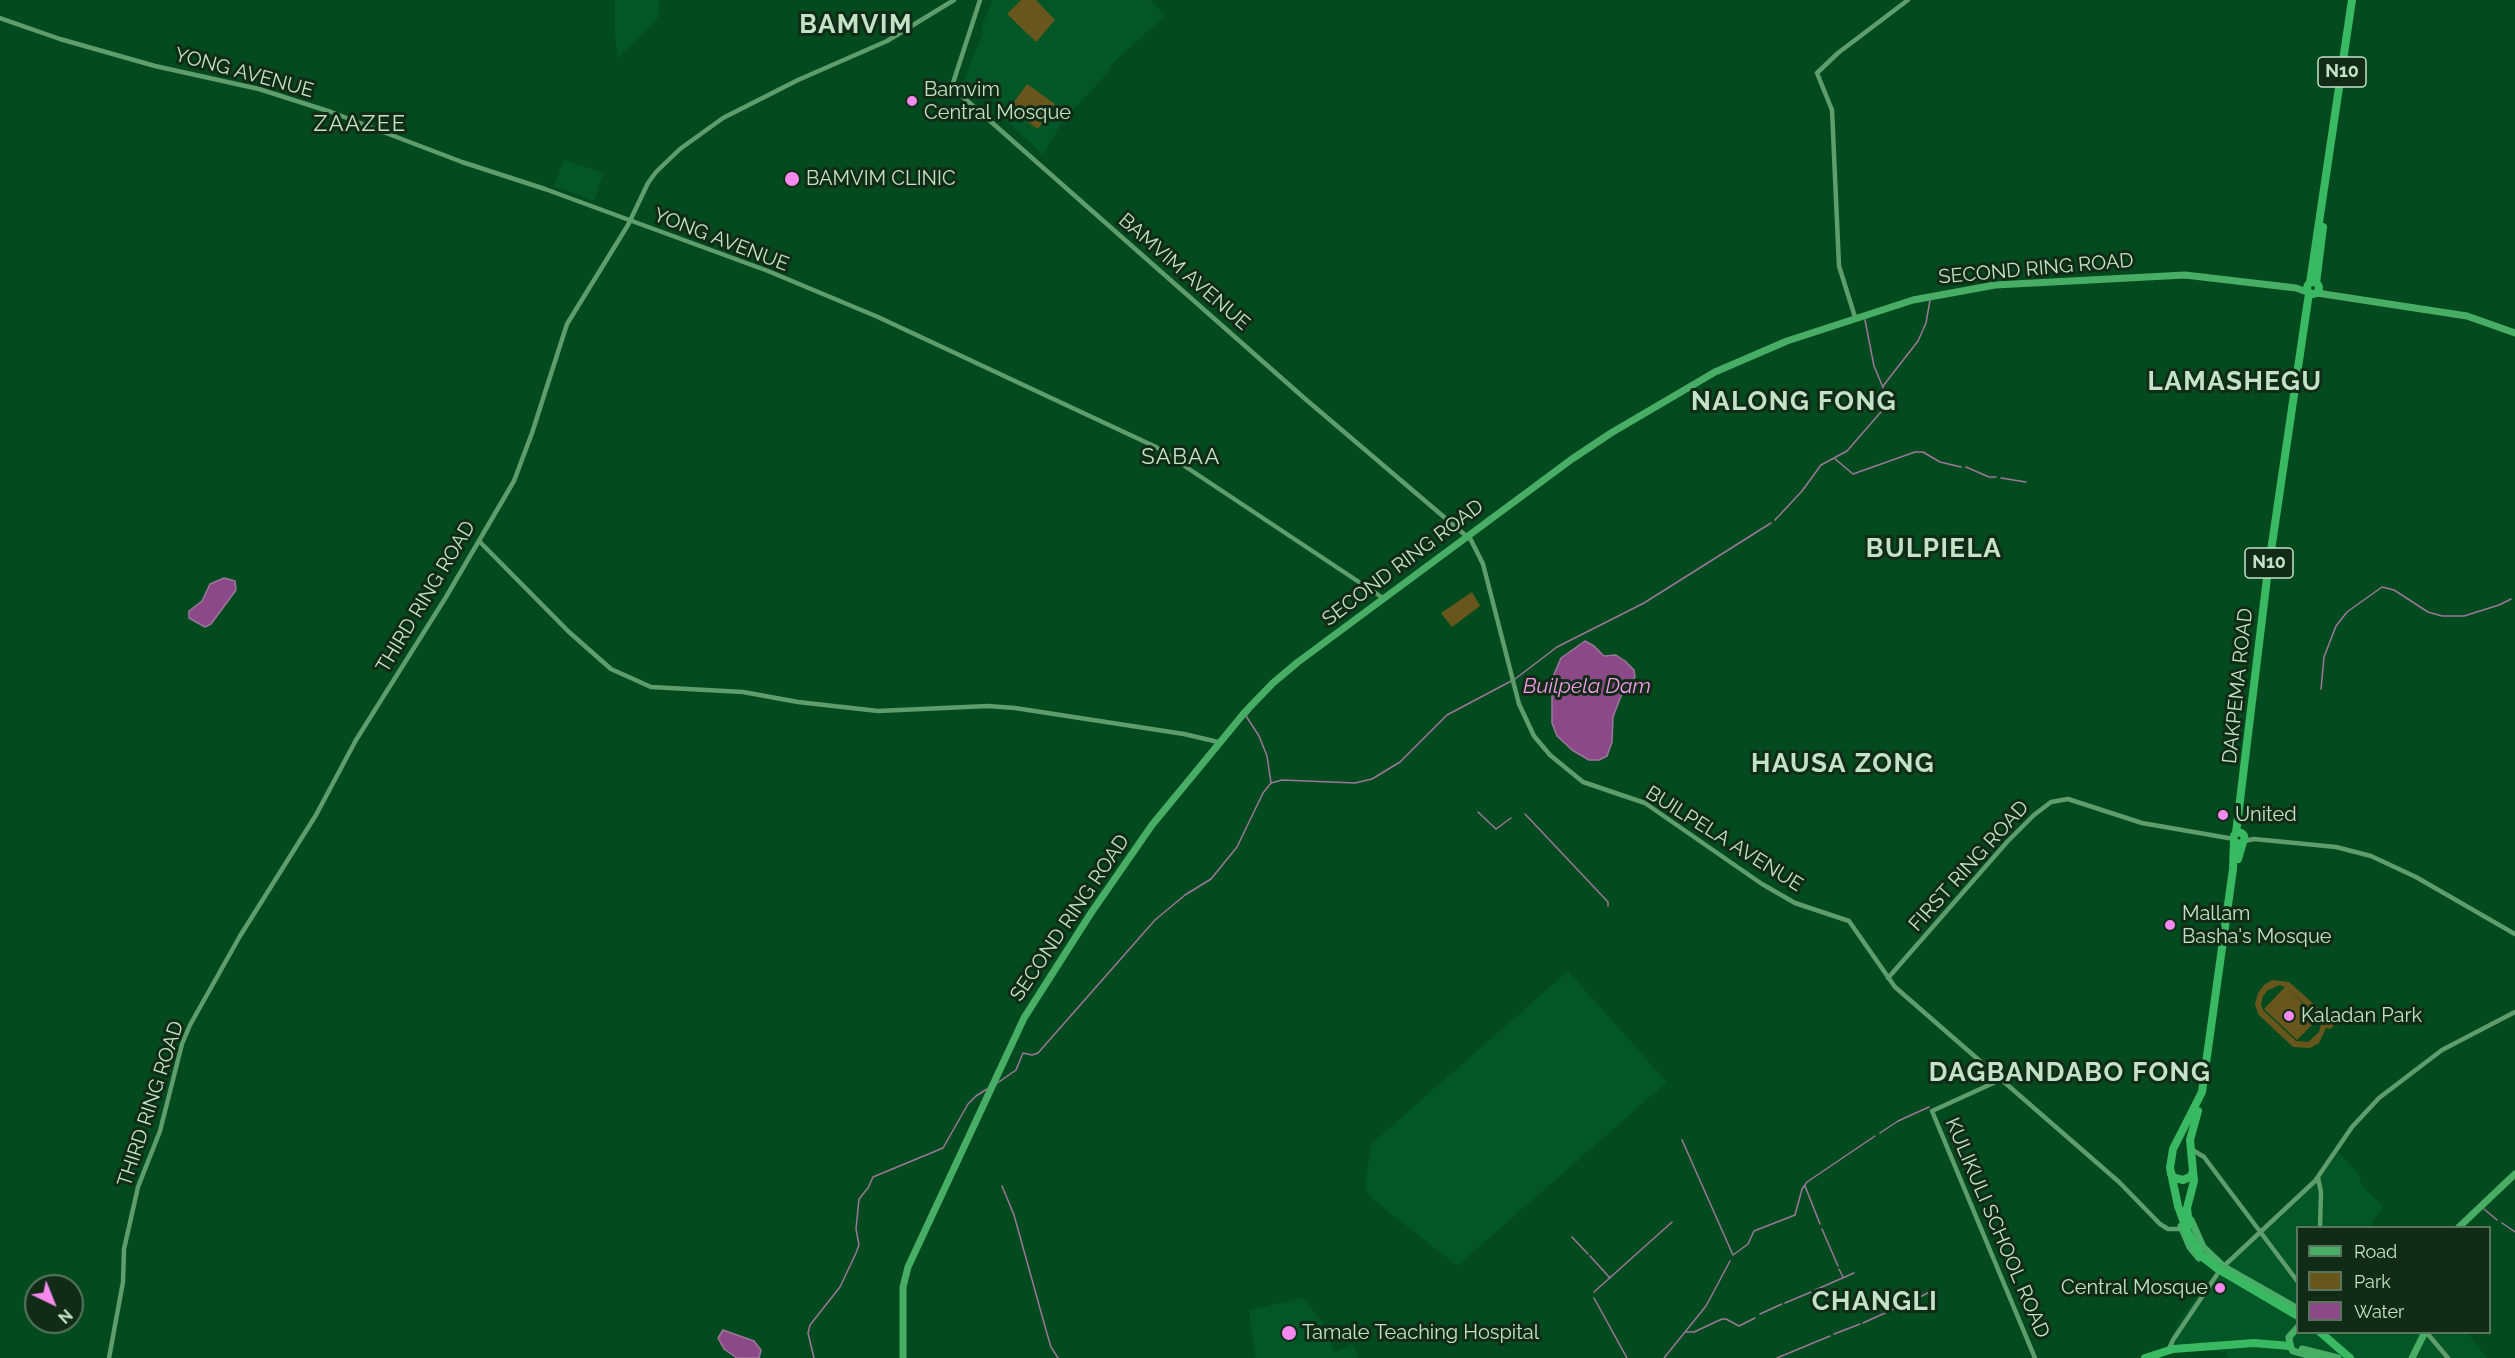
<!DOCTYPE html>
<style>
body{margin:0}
#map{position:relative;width:2515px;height:1358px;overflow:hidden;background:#034b1f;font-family:Raleway,sans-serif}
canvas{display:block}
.legend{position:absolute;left:2296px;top:1226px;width:195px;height:108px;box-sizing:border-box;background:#112b17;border:2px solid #58755e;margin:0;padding:8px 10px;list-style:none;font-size:18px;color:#c3e3c8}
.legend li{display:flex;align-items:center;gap:12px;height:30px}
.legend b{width:30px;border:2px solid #58755e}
.north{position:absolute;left:24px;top:1274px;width:60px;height:60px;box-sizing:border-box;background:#112b17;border:2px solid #58755e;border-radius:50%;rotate:137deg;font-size:16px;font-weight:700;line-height:24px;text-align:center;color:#c3e3c8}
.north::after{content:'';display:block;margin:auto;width:21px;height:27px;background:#f689ee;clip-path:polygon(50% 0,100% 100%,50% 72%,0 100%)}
</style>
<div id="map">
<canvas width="2515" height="1358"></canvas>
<ul class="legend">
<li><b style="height:8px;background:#48ae66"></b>Road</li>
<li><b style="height:16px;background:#69561d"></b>Park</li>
<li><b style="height:16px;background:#8c4988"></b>Water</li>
</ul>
<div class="north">N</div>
</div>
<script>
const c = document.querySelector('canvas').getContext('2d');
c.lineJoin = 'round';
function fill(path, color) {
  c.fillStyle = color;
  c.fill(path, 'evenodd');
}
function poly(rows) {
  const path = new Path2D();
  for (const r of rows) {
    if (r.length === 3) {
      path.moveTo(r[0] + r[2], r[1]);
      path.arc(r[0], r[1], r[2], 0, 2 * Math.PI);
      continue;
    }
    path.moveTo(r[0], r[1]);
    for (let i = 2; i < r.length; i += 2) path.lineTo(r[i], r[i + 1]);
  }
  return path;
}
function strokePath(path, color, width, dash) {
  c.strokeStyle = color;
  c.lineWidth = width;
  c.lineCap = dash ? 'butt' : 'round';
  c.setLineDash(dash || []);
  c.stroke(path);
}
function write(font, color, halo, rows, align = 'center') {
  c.font = font + ' Raleway,sans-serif';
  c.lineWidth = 6;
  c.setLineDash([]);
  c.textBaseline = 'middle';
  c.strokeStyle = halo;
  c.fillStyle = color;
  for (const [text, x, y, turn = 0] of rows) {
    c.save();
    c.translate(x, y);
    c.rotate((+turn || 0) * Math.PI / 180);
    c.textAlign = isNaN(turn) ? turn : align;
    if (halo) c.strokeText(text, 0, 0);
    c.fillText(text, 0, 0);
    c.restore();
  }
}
fill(poly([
 [615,0,660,0,658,18,618,58,615,35],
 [992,0,1150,0,1165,16,1111,65,1111,69,1062,122,1043,155,995,110,1001,103,979,92,974,98,962,85,983,31,982,26],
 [564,160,604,173,594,201,554,186],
 [1568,971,1667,1082,1457,1266,1370,1197,1365,1188,1371,1144],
 [2338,1152,2358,1173,2363,1187,2383,1206,2370,1227,2298,1228,2298,1332,2467,1333,2488,1358,2229,1358,2226,1352,2167,1347,2178,1323,2204,1286,2239,1250,2316,1182],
 [1303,1298,1322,1321,1334,1352,1354,1345,1358,1358,1255,1358,1249,1310]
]), '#035625');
fill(poly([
 [1021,0,1036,0,1055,20,1036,42,1007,14],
 [1027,84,1055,104,1038,129,1009,109],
 [1472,592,1480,606,1452,627,1441,613],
 [2272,980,2289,982,2335,1023,2331,1029,2326,1028,2319,1043,2310,1048,2293,1047,2258,1014,2255,1004,2258,993,2264,985],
 [2280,985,2285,987,2264,1009,2297,1040,2318,1019,2287,987,2319,1018,2321,1024,2319,1032,2308,1042,2296,1041,2263,1010,2261,1004,2263,996,2268,990]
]), '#69561d');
const water = poly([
 [224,578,235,581,236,590,211,624,205,627,189,618,189,611,202,601,210,584,224,578],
 [1585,641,1594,646,1604,656,1616,655,1625,661,1634,670,1635,677,1621,696,1613,717,1612,742,1607,756,1599,760,1589,760,1572,750,1557,736,1552,723,1552,679,1561,658,1585,641],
 [723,1330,754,1341,761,1350,759,1358,737,1358,724,1349,718,1338,723,1330]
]);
fill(water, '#8c4988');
strokePath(water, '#9c779b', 1.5);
strokePath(poly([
 [1883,386,1918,341,1926,323,1930,300],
 [1834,458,1853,474,1915,452,1923,452,1940,462,1961,467],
 [1966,467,1989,477,1996,477],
 [2001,478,2026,482],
 [1775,520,1802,491,1821,465,1847,451,1887,405,1887,397,1874,366,1865,320],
 [2321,689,2324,657,2336,626,2347,612,2382,587,2394,590,2428,612,2442,616,2464,616,2499,605,2511,599],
 [1250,711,1246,716,1259,736,1267,756,1271,783],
 [1478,812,1496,829,1511,818],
 [1525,814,1608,902,1608,906],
 [996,1084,1016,1070,1023,1053,1032,1055,1038,1053,1155,920,1185,895,1211,879,1237,847,1263,793,1271,783,1282,780,1355,783,1372,779,1400,762,1447,715,1515,679,1557,647,1644,603,1771,523],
 [1880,1133,1898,1121,1929,1107],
 [1682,1140,1733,1255,1748,1244,1754,1231,1795,1215,1802,1189,1807,1182,1875,1136],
 [1002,1186,1014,1215,1046,1330,1051,1347,1058,1358],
 [1805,1186,1820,1224],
 [2484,1209,2497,1220],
 [2502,1223,2515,1232],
 [1822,1229,1838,1266],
 [1572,1237,1588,1254],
 [1590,1256,1610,1278],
 [1839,1269,1843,1277],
 [1815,1290,1854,1273],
 [1594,1292,1672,1222],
 [1920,1297,1933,1290],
 [1594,1298,1627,1358],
 [1785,1303,1811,1292],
 [1760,1314,1782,1304],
 [1863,1323,1918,1298],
 [1686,1332,1694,1332,1722,1319,1726,1319,1739,1326,1755,1318],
 [1834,1334,1860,1324],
 [814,1358,808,1333,810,1325,840,1287,856,1253,859,1245,856,1229,859,1199,868,1188,873,1177,943,1148,968,1104,976,1096,987,1089],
 [1664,1358,1706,1306,1730,1261],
 [1777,1358,1830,1336]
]), '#9c779b', 1.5);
strokePath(poly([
 [980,0,953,83,955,90,1303,397,1471,540,1483,564,1519,704,1534,736,1550,755,1583,782,1645,803,1762,884,1795,903,1849,921,1895,987,2119,1182,2160,1224,2168,1229,2182,1229],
 [0,18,60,39,155,66,259,89,331,112,462,162,545,189,768,271,878,317,1156,447,1383,598],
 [1855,317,1839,266,1832,110,1817,73,1838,53,1908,0],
 [479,541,569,632,611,669,651,687,743,692,798,702,878,711,988,706,1015,708,1184,734,1218,742],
 [2244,841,2254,839,2336,847,2371,856,2416,877,2515,934],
 [1888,978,2007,842,2034,815,2051,802,2068,799,2142,823,2234,839],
 [2000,1080,1932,1111,2035,1358],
 [2191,1149,2204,1157,2298,1282],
 [2318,1178,2321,1192,2320,1228],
 [2225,1265,2315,1181,2352,1127,2379,1098,2442,1050,2515,1012],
 [2426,1332,2448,1358],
 [2168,1351,2173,1340,2218,1273],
 [109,1358,123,1282,124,1249,138,1187,160,1131,182,1044,190,1025,240,936,316,815,356,740,446,597,514,481,532,433,567,324,628,225,648,183,656,172,680,149,723,118,798,80,887,41,954,0]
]), '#5f9d6c', 4.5);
strokePath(poly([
 [2317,293,2467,316,2515,333],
 [2191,1220,2203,1247,2221,1264],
 [2181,1226,2190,1247,2199,1258],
 [2458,1228,2515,1174],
 [2226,1268,2298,1309],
 [2298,1327,2289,1337,2290,1346,2293,1351,2318,1358],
 [2302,1349,2338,1358],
 [903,1358,903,1287,908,1267,1024,1018,1091,913,1152,825,1245,712,1273,683,1298,662,1572,459,1611,433,1715,372,1787,341,1913,300,1995,285,2185,275,2296,288,2307,292],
 [2412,1358,2425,1332]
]), '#48ae66', 7);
strokePath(poly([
 [2313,288,6],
 [2310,283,2352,0],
 [2316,283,2323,227],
 [2239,838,5.5],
 [2236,833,2267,578,2309,293],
 [2234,841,2233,869,2202,1092,2173,1149,2170,1168,2178,1206,2187,1231,2200,1255,2218,1269,2298,1316],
 [2238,859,2243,842],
 [2171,1174,2175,1178,2183,1180,2190,1177,2193,1172],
 [2189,1225,2187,1208,2194,1181,2190,1140,2198,1111],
 [2320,1332,2350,1358],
 [2145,1358,2173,1349,2254,1343,2290,1346]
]), '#39ba62', 8);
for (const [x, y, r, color] of [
 [912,101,6,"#f689ee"],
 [792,179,8,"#f689ee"],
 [2223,815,6,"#f689ee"],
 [2170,925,6,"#f689ee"],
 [2289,1016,6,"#f689ee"],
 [2220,1288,6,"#f689ee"],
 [1289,1333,8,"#f689ee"]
]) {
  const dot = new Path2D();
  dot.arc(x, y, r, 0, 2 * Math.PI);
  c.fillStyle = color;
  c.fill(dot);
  strokePath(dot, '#112b17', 2);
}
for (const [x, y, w] of [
 [2342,72,48],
 [2269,563,48]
]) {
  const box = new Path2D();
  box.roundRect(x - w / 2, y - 15, w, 30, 4.5);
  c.fillStyle = '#112b17';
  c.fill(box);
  strokePath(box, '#c3e3c8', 1.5);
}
write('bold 18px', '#c3e3c8', null, [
 ["N10",2342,72],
 ["N10",2269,563]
]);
write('20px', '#c3e3c8', '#112b17', [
 ["YONG AVENUE",244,73,15],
 ["YONG AVENUE",721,240,21],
 ["SECOND RING ROAD",2036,269,-5],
 ["BAMVIM AVENUE",1184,272,41],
 ["SECOND RING ROAD",1403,563,-37],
 ["THIRD RING ROAD",426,597,-59],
 ["DAKPEMA ROAD",2238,686,-84],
 ["BUILPELA AVENUE",1724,839,32],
 ["FIRST RING ROAD",1969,866,-48],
 ["SECOND RING ROAD",1070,918,-56],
 ["THIRD RING ROAD",151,1104,-72],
 ["KULIKULI SCHOOL ROAD",1997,1228,67]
]);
write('20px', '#c3e3c8', '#112b17', [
 ["Bamvim",924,90],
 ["Central Mosque",924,113],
 ["BAMVIM CLINIC",806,179],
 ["United",2235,815],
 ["Mallam",2182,914],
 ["Basha's Mosque",2182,937],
 ["Kaladan Park",2301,1016],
 ["Central Mosque",2208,1288,"right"],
 ["Tamale Teaching Hospital",1302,1333]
], 'left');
write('italic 21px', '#f598ed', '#112b17', [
 ["Builpela Dam",1587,687]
]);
c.letterSpacing = '1.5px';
write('22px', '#c3e3c8', '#112b17', [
 ["ZAAZEE",360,124],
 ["SABAA",1181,457]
]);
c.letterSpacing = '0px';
c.letterSpacing = '1.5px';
write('bold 26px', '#c3e3c8', '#112b17', [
 ["BAMVIM",856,25],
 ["LAMASHEGU",2235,382],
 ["NALONG FONG",1794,402],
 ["BULPIELA",1934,549],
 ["HAUSA ZONG",1843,764],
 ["DAGBANDABO FONG",2070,1073],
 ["CHANGLI",1875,1302]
]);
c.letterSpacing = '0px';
</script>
